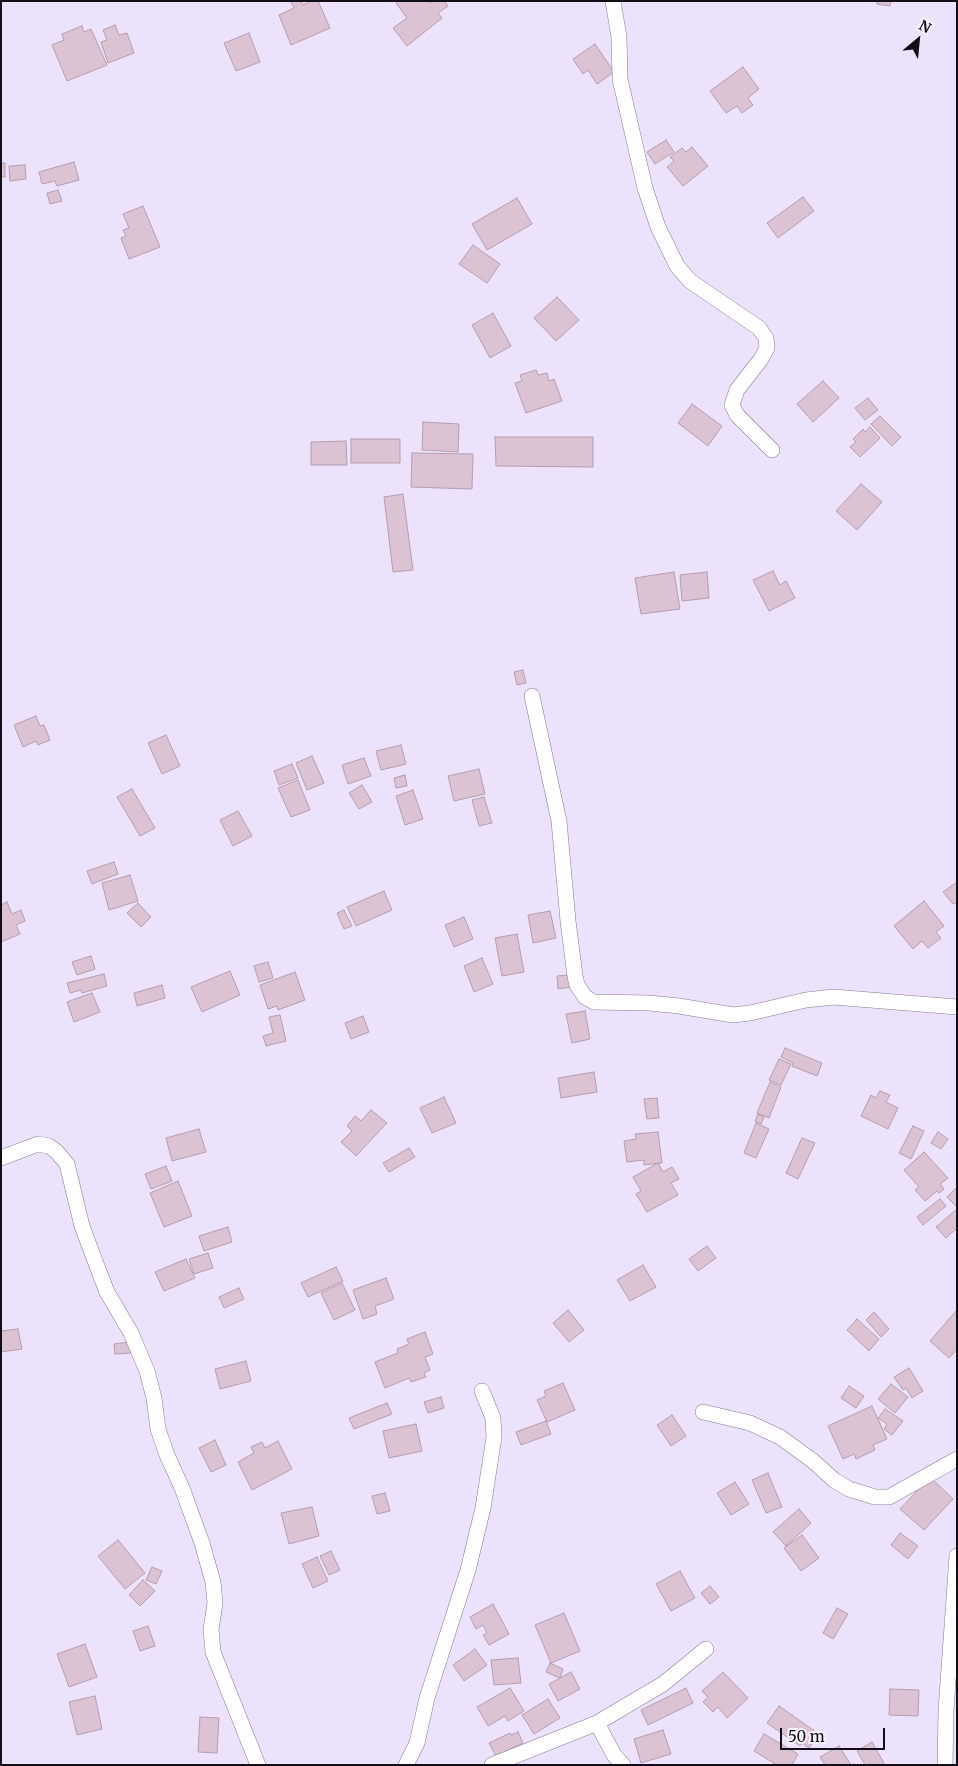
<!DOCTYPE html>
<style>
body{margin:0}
#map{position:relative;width:958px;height:1766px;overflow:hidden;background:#ede2fc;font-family:Merriweather,serif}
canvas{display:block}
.frame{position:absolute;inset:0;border:2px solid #110e16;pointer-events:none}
.north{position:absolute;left:893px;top:15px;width:50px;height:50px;-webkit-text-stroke:4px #f7f3fd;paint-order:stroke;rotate:28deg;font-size:14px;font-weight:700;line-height:20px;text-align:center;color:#110e16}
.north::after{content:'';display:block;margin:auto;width:18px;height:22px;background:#110e16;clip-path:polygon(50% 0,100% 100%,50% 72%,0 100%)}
.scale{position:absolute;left:780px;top:1728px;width:105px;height:22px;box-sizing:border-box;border:2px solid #110e16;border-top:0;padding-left:6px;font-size:15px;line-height:18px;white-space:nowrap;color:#110e16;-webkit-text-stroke:4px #f7f3fd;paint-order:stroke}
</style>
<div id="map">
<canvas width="958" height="1766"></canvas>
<div class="frame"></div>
<div class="north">N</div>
<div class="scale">50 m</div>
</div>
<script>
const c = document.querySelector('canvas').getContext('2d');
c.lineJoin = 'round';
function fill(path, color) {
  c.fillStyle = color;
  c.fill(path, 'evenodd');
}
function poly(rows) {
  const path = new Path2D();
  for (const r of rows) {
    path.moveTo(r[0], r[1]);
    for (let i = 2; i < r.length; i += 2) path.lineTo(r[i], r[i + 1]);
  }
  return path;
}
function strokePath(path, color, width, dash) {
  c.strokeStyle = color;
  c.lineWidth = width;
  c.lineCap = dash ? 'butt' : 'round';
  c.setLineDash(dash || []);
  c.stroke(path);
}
const building = poly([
 [293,1,301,1,303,5,311,1,318,1,330,28,291,45,279,15,294,8,291,2,293,1],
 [398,1,429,1,430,3,432,1,444,1,448,6,438,13,442,18,407,46,393,28,407,18,396,3,398,1],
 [877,1,891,1,890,6,877,4,877,1],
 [115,25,119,35,127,33,134,53,108,63,101,42,107,40,103,30,115,25],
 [82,26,84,32,91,29,107,65,67,81,52,45,64,40,62,34,82,26],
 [249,33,260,62,236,71,224,43,249,33],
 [595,44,614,72,597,84,588,70,583,74,573,59,595,44],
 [743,67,759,89,748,98,753,105,742,113,737,106,726,113,710,91,743,67],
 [666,140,674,152,655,164,647,152,666,140],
 [692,147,708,166,683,186,667,167,674,161,670,157,682,148,686,152,692,147],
 [74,162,79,180,57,186,55,181,42,184,39,172,74,162],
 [1,163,5,163,5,177,1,177,1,163],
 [25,165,26,179,10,181,9,166,25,165],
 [58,190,62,201,50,204,47,193,58,190],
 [803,197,814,211,778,238,767,223,803,197],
 [517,198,532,224,487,250,472,224,517,198],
 [143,206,160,247,129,259,121,238,126,236,123,230,129,228,123,214,143,206],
 [473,245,500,264,487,283,459,264,473,245],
 [557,297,579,320,556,341,534,318,557,297],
 [493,313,511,346,490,358,472,325,493,313],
 [536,370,538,375,547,373,549,381,554,379,562,401,526,413,515,383,522,381,520,375,536,370],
 [823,381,839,398,813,422,797,404,823,381],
 [868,398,878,410,865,420,855,408,868,398],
 [692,404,722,426,708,446,678,423,692,404],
 [880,416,901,437,892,446,871,424,880,416],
 [423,422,459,424,458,452,422,450,423,422],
 [870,427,880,438,860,457,850,447,856,442,853,439,863,429,865,432,870,427],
 [495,437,593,437,593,467,496,466,495,437],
 [351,439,400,439,400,463,351,463,351,439],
 [346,441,347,465,311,465,311,442,346,441],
 [412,453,473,454,472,489,411,487,412,453],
 [861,484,882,502,857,530,836,511,861,484],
 [403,494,413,570,393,572,384,497,403,494],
 [773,571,780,585,786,581,795,598,769,611,753,580,773,571],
 [674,572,680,609,641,614,635,578,674,572],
 [707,572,709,598,682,601,680,575,707,572],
 [523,670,526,683,517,685,514,672,523,670],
 [36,716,40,726,44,725,50,740,38,745,36,741,23,747,14,725,36,716],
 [166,735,180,766,162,774,148,743,166,735],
 [401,745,406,764,381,770,376,751,401,745],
 [312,756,324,783,307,790,296,763,312,756],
 [364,758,371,776,348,784,342,765,364,758],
 [292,764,298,778,279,785,274,771,292,764],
 [479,769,485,794,454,801,448,776,479,769],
 [405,775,407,786,396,788,394,778,405,775],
 [298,780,310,810,291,817,278,788,298,780],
 [362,785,372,802,359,809,349,793,362,785],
 [132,789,155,828,140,836,117,797,132,789],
 [413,790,423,819,405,825,396,796,413,790],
 [484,797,492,823,479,826,472,800,484,797],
 [238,811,252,836,233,846,220,820,238,811],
 [114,862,118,874,92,884,87,871,114,862],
 [130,875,138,901,109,910,102,883,130,875],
 [957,882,957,902,953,904,943,892,957,882],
 [384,891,392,910,356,926,347,907,384,891],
 [924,901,944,926,936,932,941,938,928,948,922,941,913,949,894,926,924,901],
 [7,902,12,914,21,910,25,921,16,925,20,934,1,942,1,905,7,902],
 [138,903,151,917,141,927,127,913,138,903],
 [344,910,352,926,344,929,337,913,344,910],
 [550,911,556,938,533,943,528,915,550,911],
 [464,917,473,939,454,947,445,925,464,917],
 [517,934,524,972,502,976,495,938,517,934],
 [91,956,95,969,77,975,72,962,91,956],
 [482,958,493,984,474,992,464,966,482,958],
 [268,962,273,978,259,982,254,966,268,962],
 [230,971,240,995,202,1012,191,987,230,971],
 [295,972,305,1000,278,1010,277,1006,268,1009,260,985,295,972],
 [104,974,107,986,82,993,81,990,70,993,67,983,104,974],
 [570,975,572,987,558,989,557,976,570,975],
 [162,985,165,998,137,1006,134,993,162,985],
 [92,993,100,1012,74,1022,67,1002,92,993],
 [585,1011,590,1039,572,1043,566,1014,585,1011],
 [280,1015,286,1041,266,1046,263,1036,273,1033,269,1017,280,1015],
 [363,1016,369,1032,351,1039,345,1023,363,1016],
 [785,1048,822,1063,817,1076,792,1066,793,1063,781,1057,785,1048],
 [779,1059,791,1064,781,1085,769,1080,779,1059],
 [594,1072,597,1092,561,1098,558,1078,594,1072],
 [770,1082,781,1087,769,1118,757,1113,770,1082],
 [880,1091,890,1095,886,1102,898,1108,888,1129,861,1116,871,1095,876,1098,880,1091],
 [444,1097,456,1123,432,1133,420,1108,444,1097],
 [657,1098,659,1118,647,1119,644,1099,657,1098],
 [371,1110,387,1123,356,1156,341,1142,352,1131,347,1126,355,1116,361,1121,371,1110],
 [758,1114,764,1117,761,1124,755,1121,758,1114],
 [756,1123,769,1129,756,1158,744,1153,756,1123],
 [913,1126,924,1131,911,1159,899,1153,913,1126],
 [199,1129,206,1152,172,1161,166,1138,199,1129],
 [658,1132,662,1163,644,1165,644,1160,627,1162,624,1141,636,1139,635,1134,658,1132],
 [938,1132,948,1139,941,1149,931,1143,938,1132],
 [802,1138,815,1143,798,1179,786,1173,802,1138],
 [409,1148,415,1157,389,1172,383,1163,409,1148],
 [924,1152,948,1178,940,1184,944,1189,939,1193,937,1191,925,1201,915,1190,919,1187,904,1170,924,1152],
 [658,1163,663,1172,672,1167,679,1179,671,1183,678,1195,647,1212,636,1194,641,1191,633,1177,658,1163],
 [166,1166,172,1181,151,1189,145,1174,166,1166],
 [178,1181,192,1216,164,1227,150,1193,178,1181],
 [955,1189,957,1190,957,1207,947,1197,955,1189],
 [940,1199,946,1206,923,1225,917,1217,940,1199],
 [957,1209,957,1228,946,1238,936,1227,957,1209],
 [228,1227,232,1242,204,1251,199,1236,228,1227],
 [707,1246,716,1258,698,1271,689,1259,707,1246],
 [208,1253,213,1268,194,1274,189,1259,208,1253],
 [186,1259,195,1278,164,1291,155,1272,186,1259],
 [643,1265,656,1287,630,1301,617,1280,643,1265],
 [336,1267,343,1281,308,1297,301,1283,336,1267],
 [386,1278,394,1299,375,1306,377,1314,363,1319,353,1290,386,1278],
 [342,1283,355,1310,334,1320,321,1293,342,1283],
 [239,1288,244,1299,224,1308,219,1297,239,1288],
 [568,1310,584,1330,569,1342,553,1323,568,1310],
 [957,1310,957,1349,949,1358,930,1341,957,1310],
 [874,1312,889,1329,881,1337,866,1320,874,1312],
 [857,1319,879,1339,869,1351,847,1330,857,1319],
 [18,1329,22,1349,1,1352,1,1331,18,1329],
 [425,1332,433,1354,425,1357,430,1370,424,1373,426,1377,411,1382,409,1378,385,1388,375,1362,398,1353,397,1349,409,1344,407,1339,425,1332],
 [130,1342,131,1353,115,1354,114,1344,130,1342],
 [246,1361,251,1381,220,1389,215,1369,246,1361],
 [909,1368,923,1391,912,1398,906,1388,903,1390,894,1377,909,1368],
 [563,1383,575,1410,547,1422,537,1400,546,1396,544,1391,563,1383],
 [891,1384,908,1397,895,1413,878,1399,891,1384],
 [849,1386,864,1396,856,1408,841,1398,849,1386],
 [441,1397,444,1408,428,1413,424,1402,441,1397],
 [387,1403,392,1414,354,1429,349,1418,387,1403],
 [872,1406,887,1439,873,1445,875,1450,856,1459,854,1454,843,1459,828,1426,872,1406],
 [885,1409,903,1421,892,1435,884,1429,887,1424,878,1418,885,1409],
 [672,1415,686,1436,671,1446,657,1425,672,1415],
 [546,1421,551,1434,521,1445,516,1432,546,1421],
 [416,1424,422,1451,389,1458,383,1431,416,1424],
 [215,1440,226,1465,211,1472,199,1448,215,1440],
 [278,1441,292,1469,252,1490,238,1462,254,1453,251,1447,262,1442,265,1448,278,1441],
 [768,1473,782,1507,766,1513,752,1480,768,1473],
 [930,1477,953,1499,924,1530,900,1509,930,1477],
 [735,1482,749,1504,731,1515,717,1493,735,1482],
 [385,1493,390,1511,377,1514,372,1496,385,1493],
 [312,1507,319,1536,289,1544,281,1513,312,1507],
 [799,1509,811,1523,786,1546,773,1532,799,1509],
 [900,1533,918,1546,908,1559,891,1545,900,1533],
 [802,1535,819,1558,801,1571,784,1548,802,1535],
 [118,1540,145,1573,125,1589,98,1556,118,1540],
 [331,1551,340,1570,329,1575,320,1556,331,1551],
 [317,1557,328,1581,313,1588,302,1564,317,1557],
 [152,1567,162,1571,156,1584,146,1580,152,1567],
 [680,1571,695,1598,671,1611,656,1584,680,1571],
 [143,1580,155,1591,140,1606,129,1595,143,1580],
 [710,1586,719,1597,710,1604,701,1593,710,1586],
 [493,1604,509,1634,489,1645,483,1635,487,1633,483,1625,476,1629,470,1617,493,1604],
 [837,1608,848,1614,833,1639,823,1633,837,1608],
 [564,1613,580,1651,551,1663,535,1625,564,1613],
 [148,1626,155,1646,140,1651,133,1631,148,1626],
 [85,1644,97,1677,69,1687,57,1654,85,1644],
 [475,1649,487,1665,464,1681,453,1665,475,1649],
 [518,1658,521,1683,494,1685,491,1660,518,1658],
 [550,1663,563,1669,560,1678,546,1672,550,1663],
 [571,1672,580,1689,558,1701,549,1684,571,1672],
 [723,1672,748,1698,727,1718,718,1707,713,1712,703,1702,708,1697,702,1691,723,1672],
 [510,1688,524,1711,508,1721,505,1716,488,1726,477,1707,510,1688],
 [686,1688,693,1703,648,1725,641,1710,686,1688],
 [890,1689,919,1690,918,1716,889,1715,890,1689],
 [95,1696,102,1729,77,1735,69,1702,95,1696],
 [548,1699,560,1718,534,1734,522,1715,548,1699],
 [779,1706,819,1734,809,1748,802,1743,800,1746,767,1723,779,1706],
 [200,1717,219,1718,217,1753,198,1752,200,1717],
 [663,1730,671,1754,641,1763,634,1739,663,1730],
 [518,1732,523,1743,496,1756,489,1743,510,1733,511,1735,518,1732],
 [764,1734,798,1754,792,1765,777,1765,754,1751,764,1734],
 [872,1742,884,1763,881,1765,865,1765,857,1751,872,1742],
 [839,1746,851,1765,825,1765,820,1757,839,1746]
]);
fill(building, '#dcc3d4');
strokePath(building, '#b49dad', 1);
const street = poly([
 [613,1,619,37,620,79,645,188,658,227,677,266,690,281,759,328,766,338,767,348,761,359,737,390,732,405,737,415,772,450],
 [532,696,559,821,568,921,575,976,577,985,585,997,594,1002,649,1003,679,1006,733,1015,750,1013,806,1000,833,997,957,1007],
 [1,1158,38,1144,49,1146,56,1151,67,1164,82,1226,95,1261,107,1292,131,1333,147,1371,154,1398,158,1429,167,1455,182,1488,202,1543,213,1582,215,1603,211,1630,213,1652,258,1765],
 [703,1412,750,1423,780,1437,813,1461,834,1480,849,1489,875,1497,889,1497,957,1459],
 [597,1723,614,1755,623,1765],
 [406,1765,417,1743,427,1698,468,1570,483,1508,494,1437,493,1418,482,1391],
 [492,1765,597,1723,663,1684,706,1649],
 [945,1765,946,1711,957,1556]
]);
strokePath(street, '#847a91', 16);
strokePath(street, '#fff', 15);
</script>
